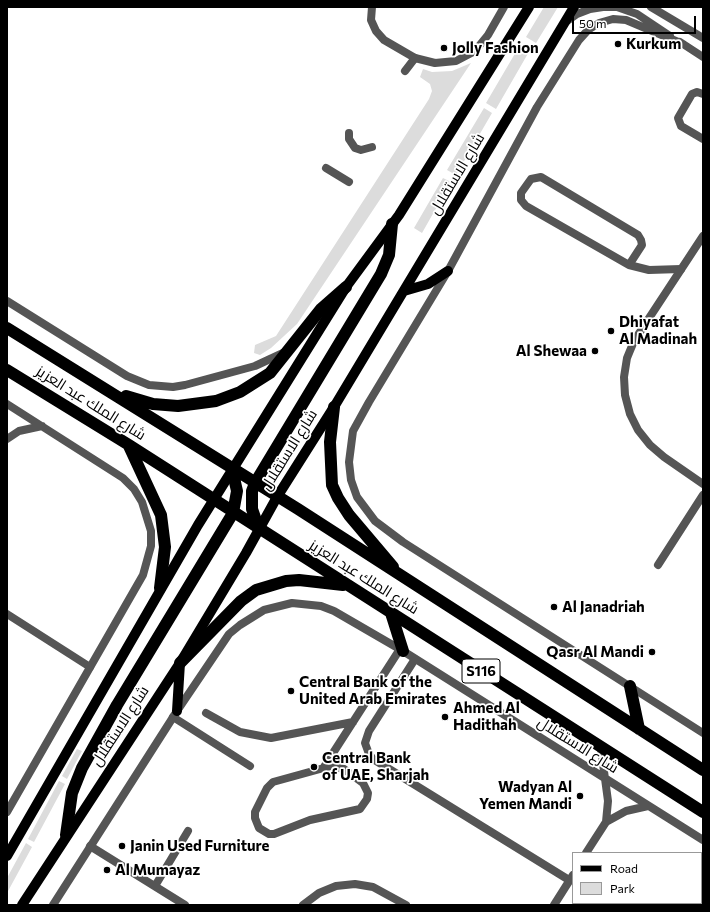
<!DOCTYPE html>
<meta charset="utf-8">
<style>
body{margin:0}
#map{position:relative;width:710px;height:912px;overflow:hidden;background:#fff;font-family:Commissioner,sans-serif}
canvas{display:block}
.frame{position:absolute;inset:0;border:8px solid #000;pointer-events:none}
.legend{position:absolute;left:572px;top:852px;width:130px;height:52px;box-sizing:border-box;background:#fff;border:1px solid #999;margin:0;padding:5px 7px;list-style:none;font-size:12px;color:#000}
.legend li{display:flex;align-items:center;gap:8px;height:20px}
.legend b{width:20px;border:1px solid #999}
.scale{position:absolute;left:572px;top:16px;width:124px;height:18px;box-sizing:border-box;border:2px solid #000;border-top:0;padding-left:5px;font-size:12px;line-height:14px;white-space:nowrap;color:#000;-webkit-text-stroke:3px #fff;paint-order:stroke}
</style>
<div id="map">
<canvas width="710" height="912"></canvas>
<div class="frame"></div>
<ul class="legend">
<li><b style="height:5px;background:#000"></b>Road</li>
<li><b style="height:11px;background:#dcdcdc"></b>Park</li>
</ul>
<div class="scale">50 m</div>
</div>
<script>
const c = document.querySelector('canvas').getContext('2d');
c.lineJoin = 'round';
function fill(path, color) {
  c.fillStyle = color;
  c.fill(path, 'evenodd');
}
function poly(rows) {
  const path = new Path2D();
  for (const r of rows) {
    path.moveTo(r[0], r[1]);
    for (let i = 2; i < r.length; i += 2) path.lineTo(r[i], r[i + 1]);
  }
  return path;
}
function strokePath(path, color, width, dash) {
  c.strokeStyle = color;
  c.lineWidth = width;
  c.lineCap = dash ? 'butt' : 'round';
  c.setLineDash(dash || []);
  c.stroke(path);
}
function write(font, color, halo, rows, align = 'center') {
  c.font = font + ' Commissioner,Cairo,sans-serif';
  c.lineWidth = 3.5;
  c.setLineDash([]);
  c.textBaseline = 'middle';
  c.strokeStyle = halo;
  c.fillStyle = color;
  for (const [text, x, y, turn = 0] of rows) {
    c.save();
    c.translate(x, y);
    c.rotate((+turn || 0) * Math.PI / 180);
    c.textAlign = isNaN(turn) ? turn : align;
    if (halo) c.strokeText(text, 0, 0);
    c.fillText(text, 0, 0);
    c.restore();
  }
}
fill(poly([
 [544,7,558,7,536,43,526,37],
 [520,45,530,50,496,109,486,103],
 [471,63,297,324,271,348,260,355,254,353,255,345,276,336,429,99,432,91,430,84,420,77,423,69,432,72,452,71],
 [484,108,492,113,456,175,447,170],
 [443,178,451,182,422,233,414,228],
 [77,749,82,751,67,779,62,776],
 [59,781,65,784,34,842,28,839],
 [26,843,32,847,7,893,7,878]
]), '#dcdcdc');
strokePath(poly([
 [405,71,415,58],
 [703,94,697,92,692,94,678,118,681,126,703,139],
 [349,133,349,139,355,148,361,150,372,147],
 [326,168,349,182],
 [629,265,642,245,641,240,638,235,541,177,531,179,521,193,521,200,526,206,629,265,649,270,681,269],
 [658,565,703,495],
 [7,614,90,667],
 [415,659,369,731,365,743,369,754,373,759,569,880],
 [206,713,240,732,271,738,353,722],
 [173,717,250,766],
 [331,766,344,769,363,783,368,793,367,799,360,809,310,820,274,834,269,834,259,828,255,818,255,812,267,788,273,782,331,766],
 [324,767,400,649],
 [90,846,185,905],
 [155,886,188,831]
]), '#555', 8);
strokePath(poly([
 [372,7,371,20,376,31,384,40,415,58,435,63,456,61,475,51,488,35,504,7],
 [606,7,617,7,637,14,670,36],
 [651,7,703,38],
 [567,21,577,14,590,9,603,7],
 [680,42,703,57],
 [683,44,626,20,613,19,599,23,588,30,579,40,537,107,448,271,369,402,353,431,349,462,351,480,357,497,375,521,403,542,703,733],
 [703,236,634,341,627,358,624,377,625,395,630,414,638,430,650,445,664,457,703,484],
 [7,301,127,376,149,385,173,387,185,385,255,366,283,353],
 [7,404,123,478,134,489,142,502,151,531,151,546,143,575,7,812],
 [7,439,19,431,42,426],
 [601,749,608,801,606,822],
 [586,853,606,822,626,811,648,806],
 [53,905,177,711,229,634,240,625,264,610,292,603,321,606,334,611,403,651,703,840],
 [303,905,319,893,336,886,355,884,373,887,406,905],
 [554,905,573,875]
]), '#555', 8);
strokePath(poly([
 [404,291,428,284,448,271],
 [177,711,180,663],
 [7,856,198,525,346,287,399,215,529,7],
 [22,905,180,663,246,553,277,497,334,407,574,7]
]), '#000', 10);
strokePath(poly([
 [7,328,298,509,703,770],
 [7,370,129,445,703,812],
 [126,396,153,404,178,406,216,401,240,392,270,373,321,309,346,287],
 [334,407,330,442,332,485,338,498,349,515,393,567],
 [129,446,161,515,165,547,160,588],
 [259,529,252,509,252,491,255,483,381,274,389,255,392,224],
 [391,613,403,651],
 [180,663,241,601,256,590,286,581,299,580,343,585],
 [630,686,639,729],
 [66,835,72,793,82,768,117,705,233,513,237,491,232,469]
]), '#000', 12);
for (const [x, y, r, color] of [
 [618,44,4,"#000"],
 [444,48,4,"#000"],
 [611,331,4,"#000"],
 [595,351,4,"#000"],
 [554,607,4,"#000"],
 [652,652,4,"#000"],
 [291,691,4,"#000"],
 [445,717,4,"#000"],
 [314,767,4,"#000"],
 [580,796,4,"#000"],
 [122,846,4,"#000"],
 [107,870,4,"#000"]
]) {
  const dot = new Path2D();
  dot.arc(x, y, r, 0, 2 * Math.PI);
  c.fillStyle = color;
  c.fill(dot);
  strokePath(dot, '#fff', 1.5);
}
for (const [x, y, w] of [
 [481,671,38]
]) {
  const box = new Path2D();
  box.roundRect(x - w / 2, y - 12, w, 24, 3);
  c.fillStyle = '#fff';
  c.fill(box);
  strokePath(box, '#000', 1);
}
write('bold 14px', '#000', null, [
 ["S116",481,671]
]);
write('bold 15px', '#000', '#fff', [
 ["Kurkum",626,44],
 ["Jolly Fashion",452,48],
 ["Dhiyafat",619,322],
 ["Al Madinah",619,339],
 ["Al Shewaa",587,351,"right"],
 ["Al Janadriah",562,607],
 ["Qasr Al Mandi",644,652,"right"],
 ["Central Bank of the",299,682],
 ["United Arab Emirates",299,699],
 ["Ahmed Al",453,708],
 ["Hadithah",453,725],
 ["Central Bank",322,758],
 ["of UAE, Sharjah",322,775],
 ["Wadyan Al",572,787,"right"],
 ["Yemen Mandi",572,804,"right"],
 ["Janin Used Furniture",130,846],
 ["Al Mumayaz",115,870]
], 'left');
write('15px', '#000', '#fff', [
 ["شارع الاستقلال",457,174,-59],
 ["شارع الملك عبد العزيز",91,403,32],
 ["شارع الاستقلال",289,450,-58],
 ["شارع الملك عبد العزيز",364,577,32],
 ["شارع الاستقلال",120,726,-57],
 ["شارع الاستقلال",578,745,32]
]);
</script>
